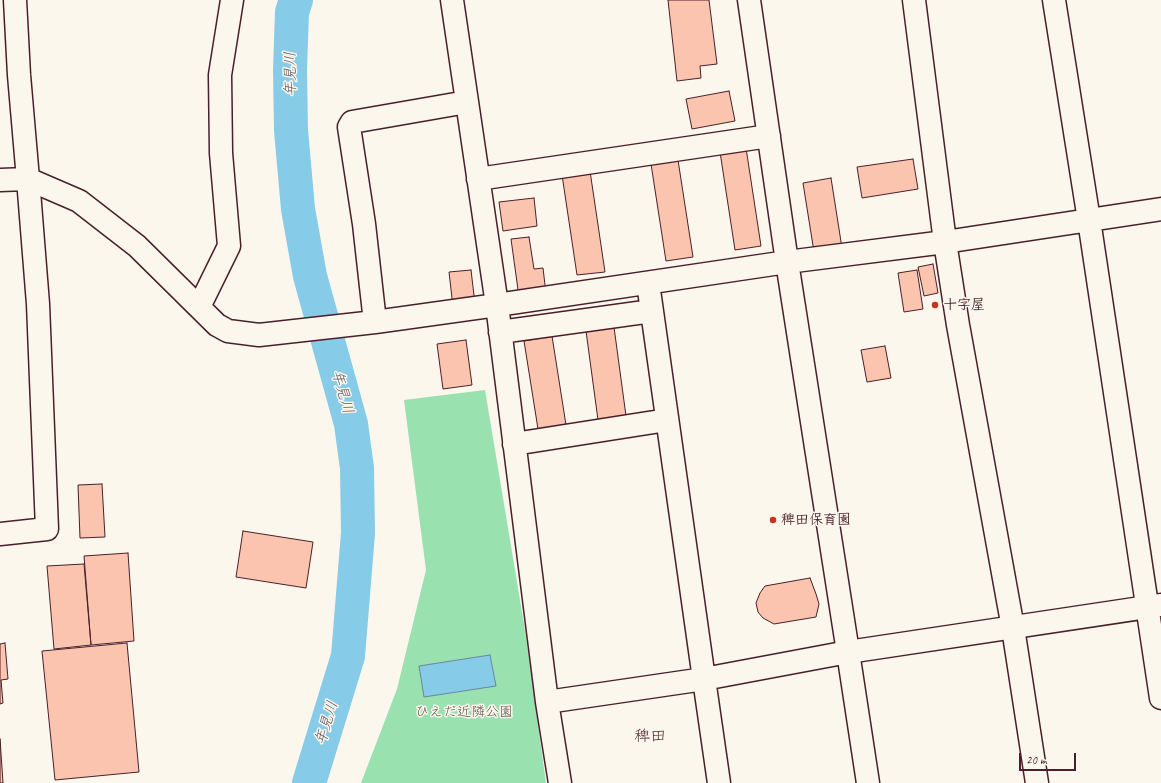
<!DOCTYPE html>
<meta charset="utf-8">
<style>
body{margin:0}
#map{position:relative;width:1161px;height:783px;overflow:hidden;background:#fbf7ec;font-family:Caveat,sans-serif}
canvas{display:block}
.scale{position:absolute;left:1019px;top:753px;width:57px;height:18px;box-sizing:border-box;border:2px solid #4a1f2b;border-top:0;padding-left:5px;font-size:12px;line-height:14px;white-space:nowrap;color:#4a1f2b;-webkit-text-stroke:3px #fbf7ec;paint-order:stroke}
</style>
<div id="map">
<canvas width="1161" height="783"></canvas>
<div class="scale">20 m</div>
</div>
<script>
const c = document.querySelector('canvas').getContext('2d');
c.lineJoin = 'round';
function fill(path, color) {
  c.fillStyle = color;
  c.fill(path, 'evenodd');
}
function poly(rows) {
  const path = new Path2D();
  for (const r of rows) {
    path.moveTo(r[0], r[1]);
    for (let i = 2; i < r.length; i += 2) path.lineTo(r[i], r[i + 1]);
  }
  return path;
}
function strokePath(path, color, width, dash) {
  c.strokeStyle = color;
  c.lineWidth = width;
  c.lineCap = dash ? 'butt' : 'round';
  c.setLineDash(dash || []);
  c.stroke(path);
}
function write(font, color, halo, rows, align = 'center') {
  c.font = font + ' Caveat,"Klee One",sans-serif';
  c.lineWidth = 3;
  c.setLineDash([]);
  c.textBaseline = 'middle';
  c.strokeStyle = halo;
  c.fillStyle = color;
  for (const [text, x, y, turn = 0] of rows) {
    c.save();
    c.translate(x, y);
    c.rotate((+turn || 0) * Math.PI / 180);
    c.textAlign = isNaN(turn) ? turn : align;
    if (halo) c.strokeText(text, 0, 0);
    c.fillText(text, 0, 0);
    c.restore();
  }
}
fill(poly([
 [485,390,525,630,546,783,361,783,397,689,426,570,404,400]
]), '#99e1af');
const water = poly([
 [490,655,496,686,424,697,419,666,490,655]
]);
fill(water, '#86cbe8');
strokePath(water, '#6e869c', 1);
strokePath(poly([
 [296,0,292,12,290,70,291,130,298,209,310,276,351,424,357,468,358,533,348,656,309,783]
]), '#86cbe8', 34);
const building = poly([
 [668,0,709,0,717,64,700,66,701,78,677,81,668,0],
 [729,91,735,121,692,129,686,99,729,91],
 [746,148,761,246,735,250,720,152,746,148],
 [913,159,918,189,862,198,857,167,913,159],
 [678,160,693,257,666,261,651,164,678,160],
 [590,171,605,272,577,275,562,175,590,171],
 [831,178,842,248,814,252,803,183,831,178],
 [534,198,537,226,503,231,499,202,534,198],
 [529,237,534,269,543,268,546,293,519,297,511,239,529,237],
 [933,264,938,293,924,296,918,267,933,264],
 [471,270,475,304,453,307,449,272,471,270],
 [917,270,923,309,904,312,898,273,917,270],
 [614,327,626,416,598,420,586,331,614,327],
 [552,336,566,425,538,429,524,341,552,336],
 [466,340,472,385,443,389,437,344,466,340],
 [885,346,891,378,867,382,861,350,885,346],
 [102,484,105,537,80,538,78,485,102,484],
 [243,531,313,542,306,588,236,577,243,531],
 [128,553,134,641,91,645,84,556,128,553],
 [84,564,91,645,54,649,47,566,84,564],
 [810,578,816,594,819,604,816,617,774,624,763,618,758,612,756,603,760,593,765,586,810,578],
 [5,643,8,679,1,680,3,703,0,704,0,644,5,643],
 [127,643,139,772,55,780,42,651,127,643],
 [0,739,3,783,0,783,0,739]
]);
fill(building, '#fbc4ae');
strokePath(building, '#4a1f2b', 1);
const minor = poly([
 [452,0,497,305,547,702,560,783],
 [749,0,787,262,848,652,868,783],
 [914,0,945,242,958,325,1013,628,1037,783],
 [1054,0,1089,220,1161,698],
 [478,179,769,136],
 [0,180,28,179,79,201,137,246,217,325,228,331,259,335,375,322,497,305,787,262,945,242,1161,209],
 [648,283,704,679,719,783],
 [199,307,229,246,221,153,220,75,232,0],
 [375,322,364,224,349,127,352,122,467,102],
 [500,332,652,311],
 [514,444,667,420],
 [0,534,47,529,38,304,28,179,19,75,15,0],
 [547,702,704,679,848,652,1161,605]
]);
strokePath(minor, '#4a1f2b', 25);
strokePath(minor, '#fbf7ec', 22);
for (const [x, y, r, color] of [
 [935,305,4,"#c8321e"],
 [773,520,4,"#c8321e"]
]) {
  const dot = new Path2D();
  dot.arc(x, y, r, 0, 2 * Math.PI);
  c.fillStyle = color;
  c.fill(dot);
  strokePath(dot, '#fbf7ec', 1.5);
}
write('bold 14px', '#4a1f2b', '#fbf7ec', [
 ["十字屋",943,305],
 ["稗田保育園",781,520]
], 'left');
write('14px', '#5e504c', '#fbf7ec', [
 ["ひえだ近隣公園",464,712]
]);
write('italic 15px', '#5c5364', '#fbf7ec', [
 ["年見川",291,74,-91],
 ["年見川",342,392,74],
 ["年見川",327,723,-73]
]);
write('16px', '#4a1f2b', '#fbf7ec', [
 ["稗田",650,737]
]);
</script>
